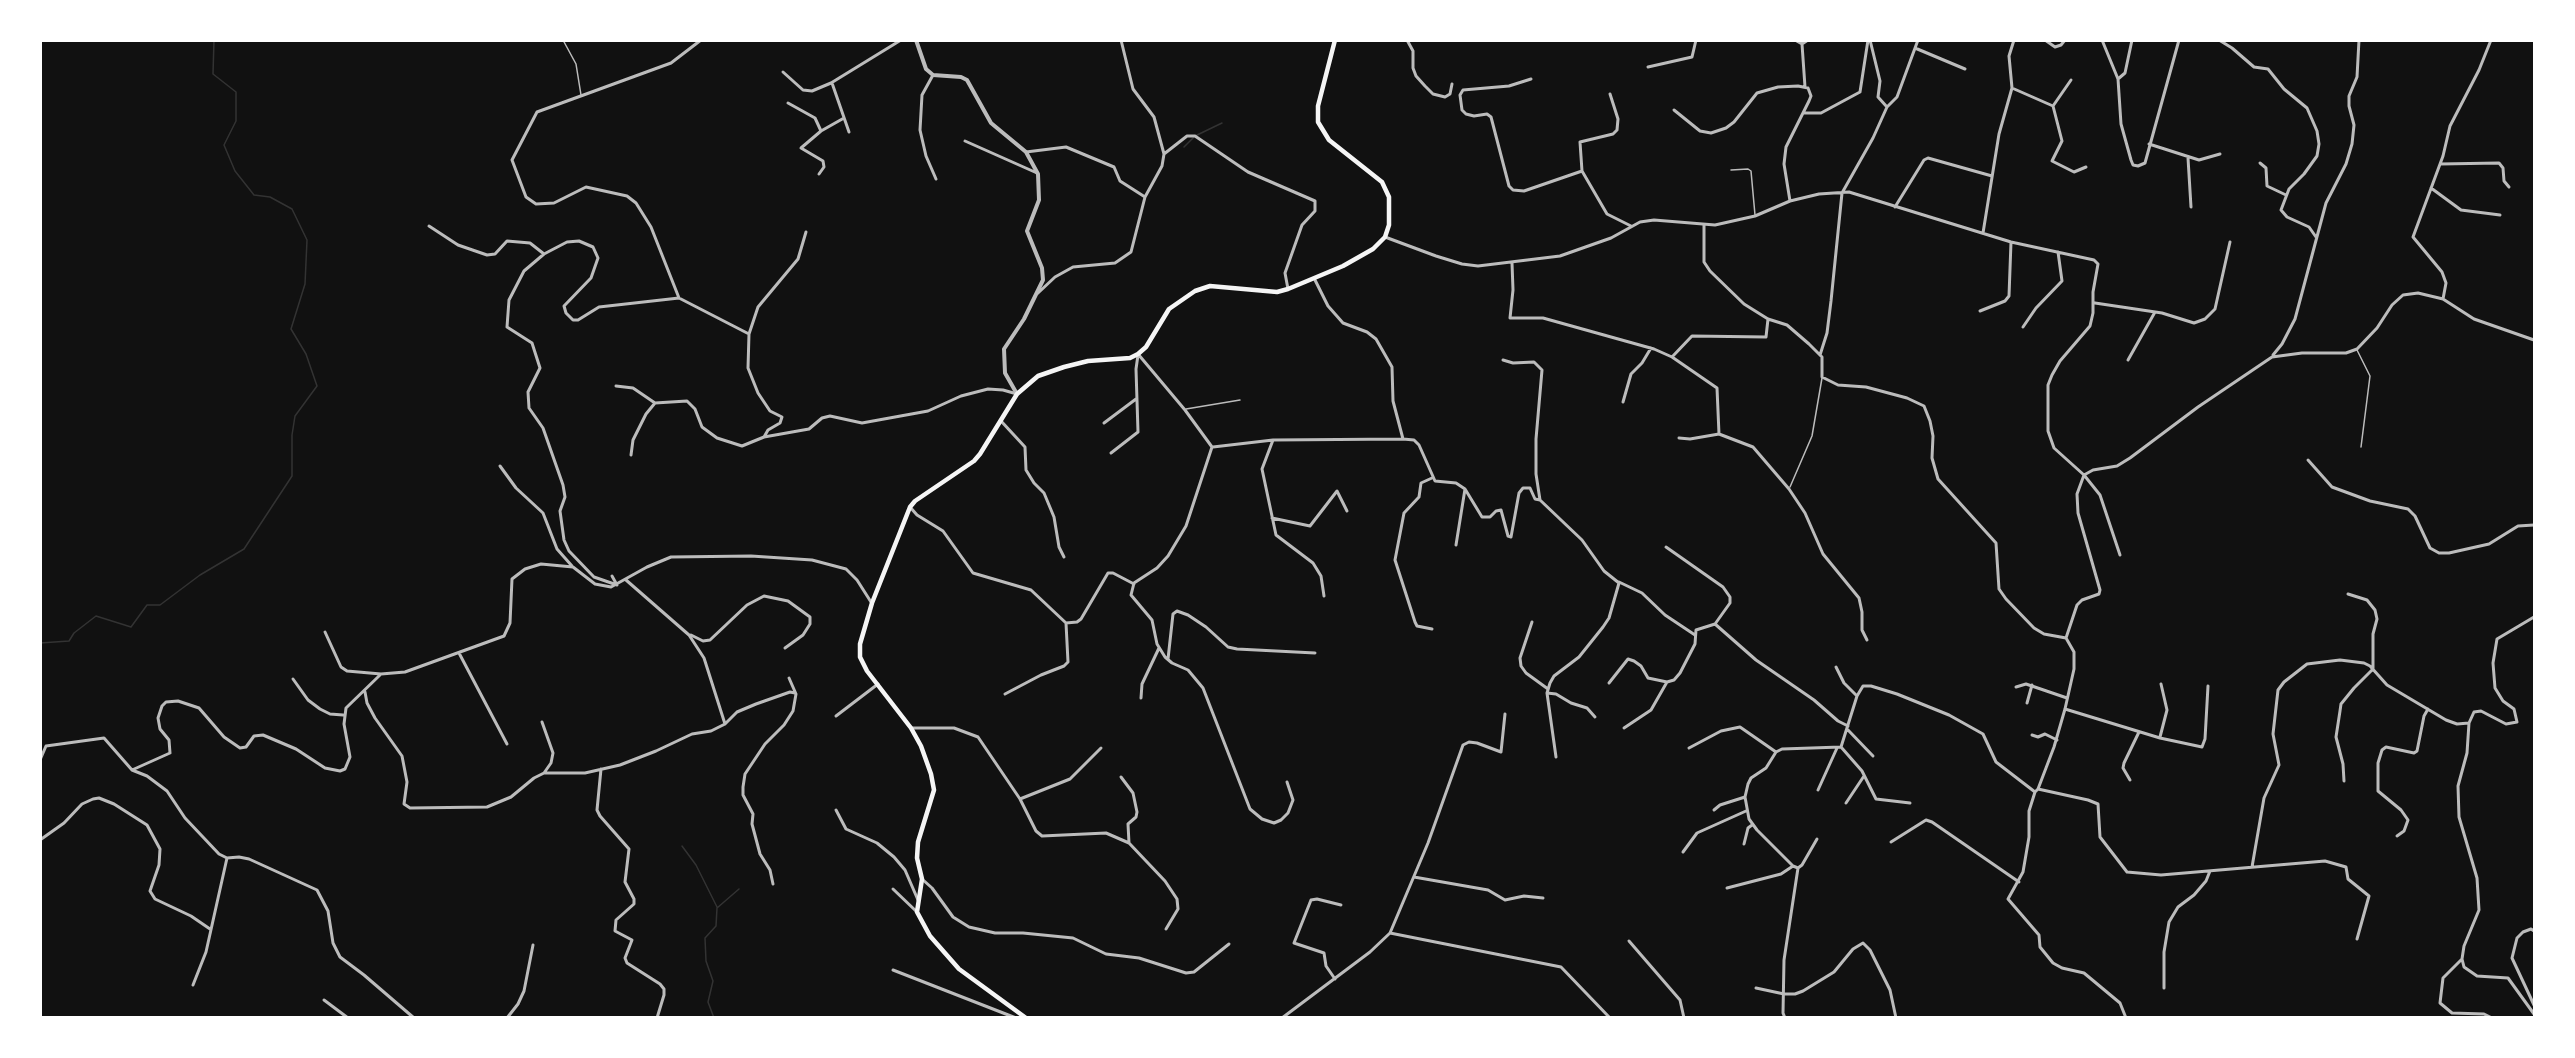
<!DOCTYPE html>
<style>
body{margin:0}
#map{position:relative;width:2575px;height:1058px;overflow:hidden;background:#111;font-family:Lato,sans-serif}
canvas{display:block}
.frame{position:absolute;inset:0;border:42px solid #fff;pointer-events:none}
</style>
<div id="map">
<canvas width="2575" height="1058"></canvas>
<div class="frame"></div>
</div>
<script>
const c = document.querySelector('canvas').getContext('2d');
c.lineJoin = 'round';
function poly(rows) {
  const path = new Path2D();
  for (const r of rows) {
    path.moveTo(r[0], r[1]);
    for (let i = 2; i < r.length; i += 2) path.lineTo(r[i], r[i + 1]);
  }
  return path;
}
function strokePath(path, color, width, dash) {
  c.strokeStyle = color;
  c.lineWidth = width;
  c.lineCap = dash ? 'butt' : 'round';
  c.setLineDash(dash || []);
  c.stroke(path);
}
strokePath(poly([
 [1184,147,1195,136,1222,123],
 [40,643,69,641,74,633,96,616,131,627,147,605,160,605,200,575,244,549,292,476,292,435,295,416,317,386,306,354,291,329,305,284,307,240,292,209,270,197,254,195,235,171,224,145,236,121,236,92,213,74,214,40],
 [682,846,696,865,717,907],
 [714,1018,708,1002,713,981,706,961,705,938,716,926,717,908,739,889]
]), '#333', 1.5);
strokePath(poly([
 [563,40,576,64,581,95],
 [1731,170,1748,169,1751,171,1755,215],
 [2357,350,2370,376,2361,447],
 [1186,409,1240,400],
 [1790,487,1812,436,1822,378]
]), '#bcbcbc', 1.5);
strokePath(poly([
 [1407,40,1413,51,1413,68,1416,76,1425,86,1433,94,1445,97,1450,94,1452,84],
 [1795,40,1802,44,1805,87],
 [1870,40,1880,81,1878,97,1887,107],
 [2045,40,2055,47,2061,45,2065,40],
 [2102,40,2118,79,2125,73,2132,40],
 [2219,40,2232,48,2254,67,2268,69,2284,89,2307,108,2317,131,2319,144,2317,156,2304,174,2289,189,2281,210,2287,217,2309,227,2316,237],
 [1802,44,1808,40],
 [1915,48,1965,69],
 [1648,67,1692,57,1696,40],
 [783,72,803,90,812,91,831,83,901,40],
 [933,75,922,95,920,130,926,156,936,179],
 [1531,79,1509,86,1463,90,1460,95,1462,110,1466,114,1474,116,1487,114,1491,117,1509,186,1513,190,1524,191,1582,171],
 [2118,79,2121,124,2131,160,2133,165,2138,166,2145,163,2179,40],
 [2071,80,2053,106,2062,141,2052,161,2074,172,2086,167],
 [832,83,849,132],
 [2012,88,2053,106],
 [1610,94,1618,119,1617,130,1613,134,1580,142,1582,171,1607,214,1631,226],
 [788,103,815,118,821,131],
 [1674,110,1700,131,1711,133,1726,128,1734,122,1757,93,1778,87,1798,86,1808,88,1811,96,1809,101,1786,147,1784,164,1790,201],
 [1803,113,1821,113,1860,92,1868,40],
 [965,141,1037,173],
 [2149,144,2199,160,2220,154],
 [1026,152,1066,147,1114,167,1120,181,1145,197],
 [1164,154,1187,136,1195,136,1248,172,1315,201,1315,211,1302,225,1285,273,1288,289],
 [2188,158,2191,207],
 [2260,163,2266,168,2267,186,2286,195],
 [2440,164,2499,163,2503,168,2504,181,2509,187],
 [819,174,824,167,823,161,801,148,821,131,844,118],
 [2431,188,2461,210,2500,215],
 [1895,207,1924,160,1928,158,1992,176],
 [1704,225,1704,262,1710,271,1744,304,1768,319,1787,325,1809,344,1822,357,1822,377,1838,385,1866,387,1907,398,1924,406,1930,421,1933,436,1932,458,1938,479,1996,543,1999,589,2006,599,2034,628,2044,634,2066,638,2074,652,2074,669,2065,709,2054,747,2038,789,2035,792,2029,811,2029,837,2023,872,2008,899,2039,935,2040,947,2053,963,2062,968,2084,973,2120,1003,2126,1018],
 [429,226,458,245,487,255,495,254,507,241,530,243,544,254],
 [806,232,798,259,758,307,749,334,748,368,758,393,770,411,782,417,780,423,768,430,764,437,809,429,822,418,830,416,862,423,928,411,961,396,988,389,1003,390,1017,394],
 [1983,233,1999,134,2012,88,2009,56,2014,40],
 [1385,237,1436,256,1462,264,1478,266,1560,256,1611,238,1640,222,1654,220,1715,225,1755,216,1790,201,1819,194,1849,192,2011,242,2094,260,2098,264,2093,292,2093,313,2090,326,2060,361,2052,375,2048,385,2048,431,2054,448,2084,475,2100,495,2120,555],
 [1512,263,1513,290,1510,318,1543,318,1654,349,1672,357,1717,388,1719,434,1690,439,1679,438],
 [1315,280,1328,306,1343,323,1367,332,1376,339,1392,367,1393,401,1403,439,1414,440,1419,445,1435,481,1456,483,1465,489,1456,545],
 [1038,293,1055,277,1073,267,1115,263,1131,252,1145,197,1162,166,1164,154,1154,117,1133,89,1121,40],
 [679,298,651,227,636,203,627,196,586,187,554,203,536,204,526,197,512,160,537,112,671,63,701,40],
 [2443,299,2446,283,2442,272,2413,237,2443,156,2450,126,2479,70,2491,40],
 [2095,303,2162,313,2194,323,2205,319,2215,309,2230,242],
 [1980,311,2005,301,2009,296,2011,242],
 [2023,327,2036,308,2062,281,2058,252],
 [1138,354,1185,410,1212,447,1186,526,1168,556,1157,568,1134,583,1131,595,1152,620,1157,644,1165,657,1172,663,1188,670,1203,688,1250,809,1262,819,1274,823,1281,820,1288,813,1293,800,1287,782],
 [1820,355,1827,333,1831,301,1842,193,1873,138,1887,107,1897,97,1918,40],
 [2273,355,2282,344,2295,319,2326,203,2346,164,2352,144,2354,125,2349,106,2349,96,2357,77,2359,40],
 [1672,357,1692,336,1766,337,1768,319],
 [1503,360,1513,363,1534,362,1542,370,1536,439,1536,474,1540,500],
 [2128,360,2155,312],
 [616,386,633,388,655,403],
 [1623,402,1631,374,1642,363,1651,348],
 [1001,421,1025,447,1026,470,1034,483,1044,493,1054,517,1059,547,1064,557],
 [1104,423,1136,399],
 [1719,434,1753,447,1789,489,1805,513,1823,554,1859,598,1862,612,1862,630,1867,640],
 [1273,440,1262,469,1276,535,1313,563,1321,576,1324,596],
 [1213,447,1273,440,1403,439],
 [1111,453,1138,432,1136,369,1138,355],
 [631,455,633,440,646,414,655,403,687,401,695,409,702,427,717,438,742,446,764,437],
 [2308,460,2332,487,2370,501,2408,509,2415,516,2430,548,2439,553,2449,553,2489,544,2518,526,2534,525],
 [500,466,516,488,543,513,557,549,572,566],
 [1432,478,1421,483,1419,497,1404,513,1395,560,1415,622,1417,626,1432,629],
 [1465,489,1482,517,1490,517,1496,511,1501,510,1508,536,1511,537,1519,493,1523,488,1530,488,1535,499,1540,500,1582,540,1604,571,1619,583,1609,618,1603,627,1579,657,1554,676,1550,683,1547,693,1556,757],
 [910,507,917,515,943,531,973,573,1031,590,1066,623,1068,662,1064,666,1041,675,1005,694],
 [1272,518,1310,526,1337,491,1347,511],
 [612,576,617,585],
 [1619,582,1642,593,1665,615,1695,635],
 [617,585,594,577,569,551,564,540,560,511,565,497,563,485,543,428,529,408,528,392,540,368,532,343,507,327,509,300,524,271,544,254,567,242,579,241,593,247,598,258,591,278,564,306,566,313,573,320,578,320,599,307,679,298,749,334],
 [2534,617,2497,639,2493,663,2495,688,2503,701,2514,709,2517,722,2506,724,2481,711,2474,712,2469,723,2467,753,2458,786,2459,817,2477,878,2479,910,2464,946,2462,959,2464,967,2477,976,2508,978,2534,1014],
 [1532,622,1520,658,1521,666,1526,673,1548,689],
 [1066,623,1077,622,1081,619,1108,573,1113,573,1134,584],
 [1715,624,1756,660,1814,700,1838,721,1848,726],
 [325,632,341,667,347,671,381,674,405,672,504,636,510,623,512,579,525,569,541,564,573,567,595,584,611,587,647,567,671,557,751,556,812,560,846,569,857,580,871,602],
 [691,635,703,641,710,640,747,605,764,596,788,601,810,617,810,624,803,635,785,648],
 [2066,638,2077,605,2082,600,2099,594,2100,590,2078,513,2077,494,2084,475,2093,470,2117,466,2130,458,2198,407,2272,357,2302,353,2346,353,2357,349,2377,328,2392,305,2403,295,2418,293,2443,299,2474,319,2534,340],
 [459,653,507,744],
 [1168,659,1173,614,1177,611,1188,615,1206,627,1228,647,1237,649,1315,653],
 [1836,667,1844,683,1857,696],
 [293,679,308,700,320,709,330,714,343,715],
 [1609,683,1628,659,1634,661,1641,666,1648,678,1667,682],
 [2016,687,2026,684,2067,698],
 [365,692,367,703,375,718,402,756,407,782,404,804,410,808,487,807,511,797,534,778,544,773,551,763,553,753,542,722],
 [1547,693,1556,694,1571,703,1587,708,1595,717],
 [1141,698,1142,684,1159,648],
 [2027,703,2032,685],
 [2065,709,2160,738,2202,747,2205,739,2208,686],
 [836,716,878,684],
 [725,724,737,712,756,704,790,692,795,693],
 [911,728,954,728,978,737,1020,799,1036,831,1042,836,1106,833,1129,843,1165,881,1177,899,1178,909,1166,929],
 [1624,728,1651,710,1667,682,1674,680,1680,673,1695,644,1696,630,1715,624,1730,603,1730,597,1723,587,1666,547],
 [1848,730,1873,756],
 [2032,735,2038,737,2045,734,2057,740],
 [2160,737,2167,710,2161,684],
 [1689,748,1721,731,1740,727,1776,752],
 [40,760,46,746,104,738,132,770,147,776,167,791,185,818,219,854,227,858,239,857,249,859,317,890,328,911,333,943,340,957,364,975,414,1018],
 [601,769,597,810,600,816,629,849,625,882,634,899,634,904,616,920,615,931,632,940,625,958,627,963,660,984,664,989,664,995,657,1018],
 [132,770,170,753,169,740,160,729,158,718,162,706,166,702,178,701,199,708,224,737,240,748,246,747,254,736,263,735,296,749,325,768,340,771,345,769,350,757,344,724,346,708,380,675],
 [544,773,585,773,620,765,656,751,692,734,711,731,725,724,704,658,689,635,626,580],
 [1121,777,1133,793,1137,812,1136,817,1128,824,1129,843],
 [2130,780,2123,768,2124,763,2139,732],
 [2344,781,2343,764,2336,737,2340,711,2341,704,2354,688,2373,669,2373,634,2377,619,2375,610,2367,600,2348,594],
 [2038,789,2088,800,2098,804,2100,837,2127,872,2161,875,2325,861,2346,867,2348,879,2369,896,2357,939],
 [1818,790,1837,748],
 [1020,799,1070,779,1101,748],
 [1846,803,1864,776],
 [1910,803,1876,799,1862,771,1841,747,1857,696,1863,686,1871,686,1897,694,1949,715,1983,734,1996,762,2035,792],
 [836,810,846,829,877,843,894,857,905,870,918,900],
 [1714,810,1720,805,1745,797],
 [2397,836,2404,831,2408,820,2401,810,2378,791,2378,763,2382,750,2386,747,2414,753,2417,751,2424,716,2428,709],
 [1817,839,1802,865,1798,868,1793,866,1757,830,1749,819,1745,797,1748,784,1751,778,1766,768,1776,752,1782,749,1841,747],
 [40,840,64,823,82,804,93,799,99,798,114,804,147,825,160,849,159,865,150,891,155,899,191,916,210,929],
 [1891,842,1926,820,1932,822,2019,882],
 [1744,844,1748,828,1752,825],
 [1683,852,1697,833,1746,811],
 [2252,867,2264,798,2279,765,2273,734,2278,690,2284,682,2307,664,2340,660,2364,663,2370,666,2387,685,2446,720,2457,724,2469,723],
 [1414,877,1488,890,1505,900,1524,896,1543,898],
 [922,879,932,888,953,917,969,927,995,933,1023,933,1073,938,1106,954,1139,958,1186,973,1194,972,1229,944],
 [773,884,770,870,760,854,752,824,753,814,743,795,743,787,745,774,765,744,784,725,793,711,796,694,789,678],
 [1727,888,1781,874,1793,866],
 [893,889,917,912],
 [2534,931,2531,929,2523,932,2517,938,2512,958,2534,1005],
 [1390,933,1561,967,1610,1018],
 [1629,941,1680,1000,1684,1018],
 [2462,959,2443,978,2440,1003,2452,1013,2484,1014,2492,1018],
 [893,970,1016,1018],
 [1335,979,1326,966,1324,953,1294,943,1311,900,1317,899,1341,905],
 [193,985,206,952,227,858],
 [1756,988,1784,994,1795,994,1803,991,1834,972,1853,949,1863,943,1870,950,1890,990,1896,1018],
 [2164,988,2164,952,2169,922,2178,907,2194,895,2206,881,2210,871],
 [324,1000,348,1018],
 [507,1018,518,1004,524,991,533,945],
 [1282,1018,1370,952,1390,933,1428,843,1463,745,1469,742,1477,743,1501,752,1505,714],
 [1785,1018,1783,1013,1784,960,1798,868]
]), '#bcbcbc', 3);
strokePath(poly([
 [916,40,926,69,933,75,961,77,967,80,991,123,1026,152,1038,174,1039,200,1027,231,1042,268,1043,280,1024,319,1004,349,1005,373,1017,394]
]), '#bcbcbc', 4);
strokePath(poly([
 [1026,1018,959,969,930,936,917,912,922,879,917,858,918,842,934,790,931,774,921,746,911,728,867,671,860,657,860,644,872,603,910,507,915,501,974,461,980,454,1017,394,1038,376,1064,367,1088,361,1130,358,1138,354,1146,347,1169,309,1195,291,1210,286,1277,292,1288,289,1343,266,1373,249,1385,237,1389,225,1389,197,1382,182,1329,140,1318,122,1318,106,1335,40]
]), '#f5f5f5', 4.5);
</script>
